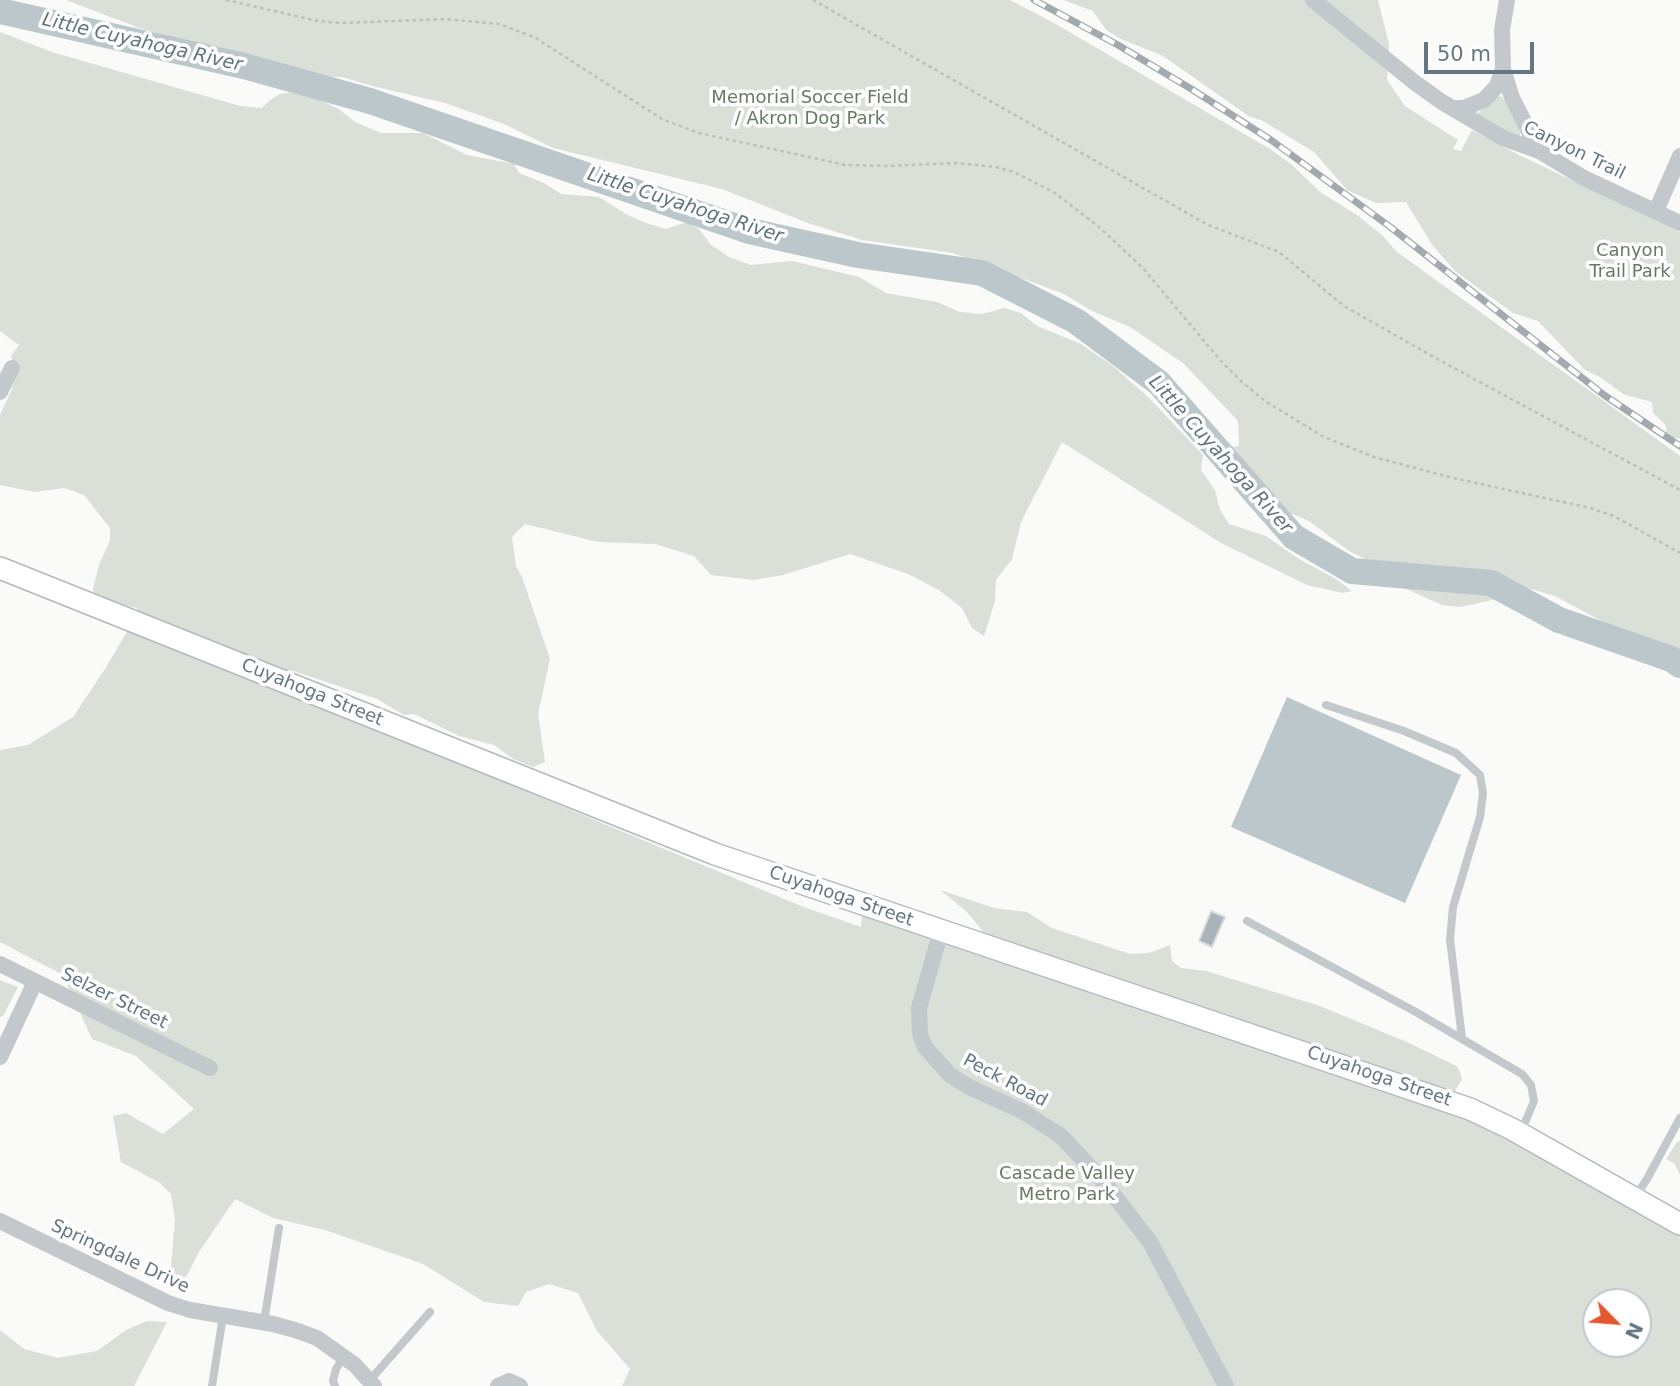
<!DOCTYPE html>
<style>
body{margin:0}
#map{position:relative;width:1680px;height:1386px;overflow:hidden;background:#fafaf8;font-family:"DejaVu Sans",sans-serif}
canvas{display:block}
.north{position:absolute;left:1582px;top:1288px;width:70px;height:70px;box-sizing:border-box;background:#fff;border:2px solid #c1c8cd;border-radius:50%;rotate:115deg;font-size:19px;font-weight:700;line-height:28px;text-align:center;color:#657683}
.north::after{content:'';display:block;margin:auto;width:24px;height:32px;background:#e4572e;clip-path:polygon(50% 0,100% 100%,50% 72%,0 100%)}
.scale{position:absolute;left:1424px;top:42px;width:110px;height:32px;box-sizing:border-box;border:4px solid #657683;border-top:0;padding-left:9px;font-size:21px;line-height:24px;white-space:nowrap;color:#657683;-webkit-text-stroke:5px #fff;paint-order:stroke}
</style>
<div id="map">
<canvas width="1680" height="1386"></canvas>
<div class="north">N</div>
<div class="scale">50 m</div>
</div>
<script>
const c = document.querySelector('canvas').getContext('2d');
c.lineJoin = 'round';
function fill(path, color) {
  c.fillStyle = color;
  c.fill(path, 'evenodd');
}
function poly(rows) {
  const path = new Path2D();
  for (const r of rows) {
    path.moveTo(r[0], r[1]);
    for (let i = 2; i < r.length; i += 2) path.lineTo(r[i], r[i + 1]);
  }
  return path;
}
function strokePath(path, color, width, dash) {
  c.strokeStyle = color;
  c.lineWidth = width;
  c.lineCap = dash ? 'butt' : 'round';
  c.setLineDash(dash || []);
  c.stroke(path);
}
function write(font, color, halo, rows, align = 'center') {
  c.font = font + ' "DejaVu Sans",sans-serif';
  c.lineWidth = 7;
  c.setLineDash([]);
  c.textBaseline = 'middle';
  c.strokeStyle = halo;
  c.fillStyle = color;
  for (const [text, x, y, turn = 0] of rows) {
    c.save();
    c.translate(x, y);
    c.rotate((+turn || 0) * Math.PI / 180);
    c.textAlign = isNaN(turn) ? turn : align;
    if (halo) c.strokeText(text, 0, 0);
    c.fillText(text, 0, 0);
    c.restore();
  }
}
fill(poly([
 [66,0,1010,0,1054,23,1270,149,1291,164,1320,192,1357,215,1383,236,1397,252,1680,456,1680,657,1622,632,1555,596,1528,588,1506,597,1460,607,1442,605,1404,588,1383,568,1349,551,1309,521,1278,508,1266,498,1225,448,1239,446,1238,421,1183,363,1130,327,1092,311,1064,294,953,253,862,240,808,223,722,189,553,148,504,124,445,103,372,86,342,77,312,76,279,68,142,29],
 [1063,0,1378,0,1389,44,1387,80,1405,106,1458,140,1453,149,1461,151,1472,130,1517,154,1680,232,1680,438,1674,438,1667,433,1665,424,1653,413,1652,402,1623,394,1600,377,1585,370,1538,321,1513,313,1456,272,1433,246,1406,202,1376,203,1347,190,1314,152,1261,120,1250,117,1163,56,1121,39,1106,30,1093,11],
 [0,32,52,52,240,106,262,108,270,100,280,94,301,91,339,109,355,122,381,133,423,133,467,155,514,164,519,173,544,183,561,194,599,197,626,214,646,223,666,229,687,222,700,230,710,244,729,257,751,265,792,261,859,277,886,293,937,302,960,312,982,314,1004,308,1021,313,1037,326,1081,344,1113,366,1148,397,1203,455,1201,470,1215,490,1220,510,1229,524,1266,536,1299,559,1336,579,1352,591,1343,593,1307,585,1221,543,1062,442,1021,522,1012,559,996,580,995,601,984,636,972,628,962,608,939,590,908,574,850,554,783,575,754,580,711,575,694,556,655,544,598,542,525,524,512,537,516,566,522,577,550,659,538,714,545,762,533,767,513,759,494,745,459,736,414,714,404,715,377,699,293,671,271,669,139,619,137,608,124,605,104,605,95,600,93,589,99,565,110,540,110,528,84,495,64,488,35,492,0,485,0,415,12,389,15,368,11,356,19,345,0,331],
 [1498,96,1502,97,1520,131,1520,136,1515,136,1477,114],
 [128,630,451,760,801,906,861,927,863,904,996,947,966,911,940,890,994,908,1027,912,1052,928,1130,954,1149,953,1170,945,1172,961,1181,968,1206,971,1320,1006,1409,1043,1458,1067,1462,1079,1455,1091,1429,1093,1680,1224,1680,1386,622,1386,630,1369,597,1331,578,1293,549,1284,526,1292,518,1306,484,1302,423,1264,325,1230,273,1218,235,1199,199,1252,186,1277,170,1280,175,1219,171,1194,160,1183,121,1162,113,1116,126,1113,163,1134,194,1109,136,1056,92,1039,63,975,0,942,0,750,28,745,73,717,105,669],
 [1596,1302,1638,1302,1638,1344,1596,1344],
 [0,980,18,987,3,1016,0,1017],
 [1680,1141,1680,1175,1674,1163,1666,1159,1677,1142],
 [147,1321,167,1322,134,1386,0,1386,0,1330,24,1349,58,1358,97,1351,126,1330]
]), '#dadfd7');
fill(poly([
 [1287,697,1461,775,1405,903,1231,827]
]), '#bbc7cb');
strokePath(poly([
 [0,11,244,66,370,101,749,231,858,255,982,273,1076,321,1159,383,1294,537,1352,571,1491,583,1559,620,1671,659,1680,665]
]), '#bbc7cb', 26);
const building = poly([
 [1211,911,1225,917,1212,947,1199,941,1211,911]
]);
fill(building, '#aab3b9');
strokePath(building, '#dcdcda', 2);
const secondary = poly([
 [0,568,715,854,1470,1109,1512,1129,1680,1224]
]);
strokePath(secondary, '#b3babf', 24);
strokePath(poly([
 [226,0,318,21,342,23,445,19,499,24,534,37,662,119,699,133,845,165,886,166,956,163,996,167,1014,172,1055,193,1099,227,1143,268,1220,360,1242,382,1265,401,1324,437,1374,457,1453,478,1590,508,1614,516,1680,553],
 [813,0,1208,225,1279,252,1344,306,1439,360,1680,490]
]), '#bbbfc2', 2.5, [3.5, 3.5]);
strokePath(poly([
 [1326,705,1404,731,1456,753,1480,775,1483,793,1480,817,1453,907,1450,939,1462,1038],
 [1247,921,1414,1011,1522,1074,1531,1085,1534,1101,1521,1132],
 [1636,1196,1647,1179,1680,1118],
 [264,1322,279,1228],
 [370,1380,430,1312],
 [212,1386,223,1316],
 [335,1386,333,1381,336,1369,344,1356]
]), '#c3c8cc', 8);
strokePath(poly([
 [1313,0,1414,82,1442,102,1503,138,1539,151,1584,178,1680,223],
 [1507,0,1502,30,1503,69,1512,98,1539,151],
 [1453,108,1464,108,1484,100,1497,86,1503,69],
 [1656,211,1680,156],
 [0,392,12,368],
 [941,931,919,1008,920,1034,925,1047,950,1075,969,1087,1022,1111,1061,1136,1103,1181,1150,1242,1226,1386],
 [0,964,210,1068],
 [0,1057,35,982],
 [0,1221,168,1303,190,1310,273,1324,295,1330,317,1338,355,1365,374,1386],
 [498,1386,509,1381,520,1386]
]), '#c3c8cc', 16);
strokePath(secondary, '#fff', 21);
const rail = poly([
 [1034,0,1118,45,1193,90,1271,140,1389,226,1604,395,1680,446]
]);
strokePath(rail, '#a2aab0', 7);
strokePath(rail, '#fff', 4.5, [13]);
write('18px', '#687a64', '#fff', [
 ["Memorial Soccer Field",810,98],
 ["/ Akron Dog Park",810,119],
 ["Canyon",1630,251],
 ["Trail Park",1630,272],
 ["Cascade Valley",1067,1174],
 ["Metro Park",1067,1195]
]);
write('18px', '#657683', '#fff', [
 ["Canyon Trail",1574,151,26],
 ["Cuyahoga Street",312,693,22],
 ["Cuyahoga Street",841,897,19],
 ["Selzer Street",114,999,26],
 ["Cuyahoga Street",1379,1077,19],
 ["Peck Road",1005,1081,28],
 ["Springdale Drive",120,1257,25]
]);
write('italic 19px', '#60757c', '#fff', [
 ["Little Cuyahoga River",142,43,13],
 ["Little Cuyahoga River",685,206,18],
 ["Little Cuyahoga River",1220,455,48]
]);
</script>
